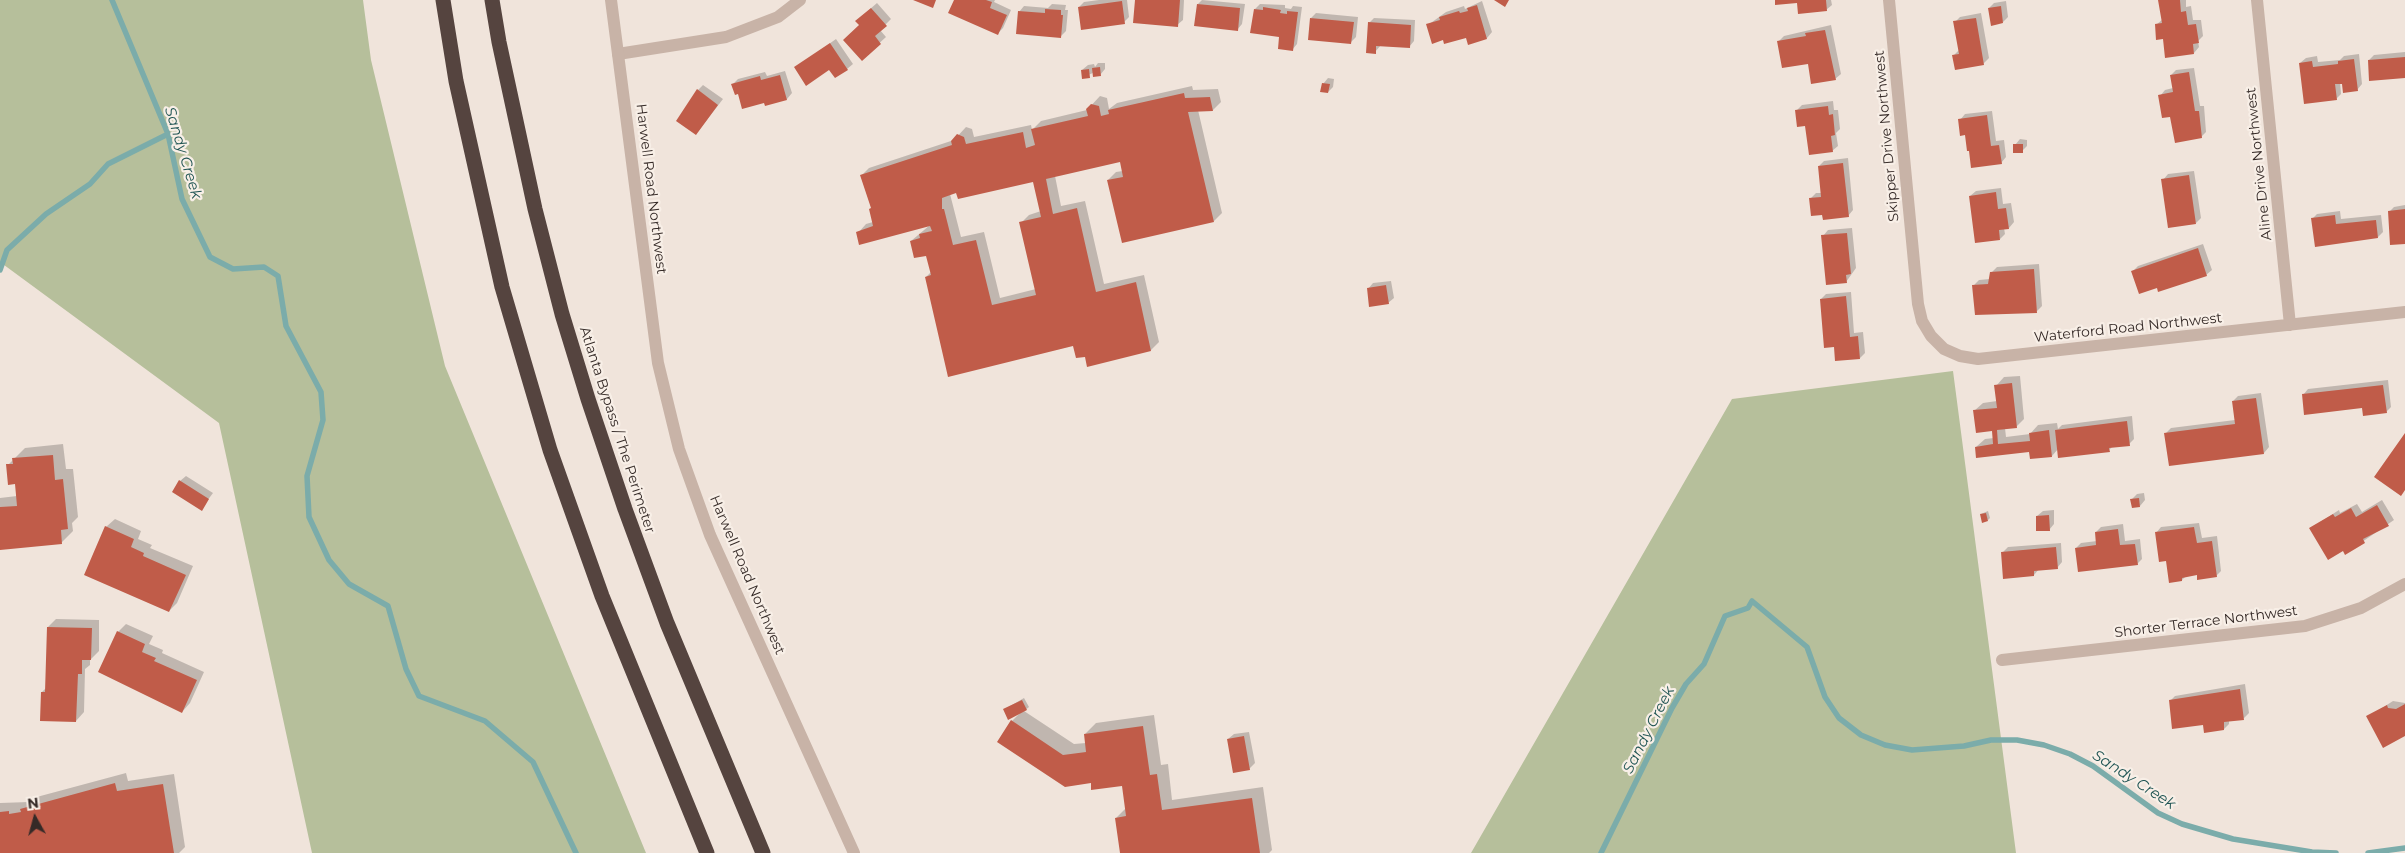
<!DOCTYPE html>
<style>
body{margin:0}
#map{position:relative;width:2405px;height:853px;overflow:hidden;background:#f0e4db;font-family:Montserrat,sans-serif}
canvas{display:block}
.north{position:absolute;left:10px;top:793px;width:50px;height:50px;-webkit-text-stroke:4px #f8efe7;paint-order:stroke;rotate:353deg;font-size:14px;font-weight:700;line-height:20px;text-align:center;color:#352a27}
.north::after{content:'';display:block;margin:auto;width:18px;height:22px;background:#352a27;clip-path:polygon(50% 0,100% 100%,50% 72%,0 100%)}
</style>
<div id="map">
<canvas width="2405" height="853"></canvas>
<div class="north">N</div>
</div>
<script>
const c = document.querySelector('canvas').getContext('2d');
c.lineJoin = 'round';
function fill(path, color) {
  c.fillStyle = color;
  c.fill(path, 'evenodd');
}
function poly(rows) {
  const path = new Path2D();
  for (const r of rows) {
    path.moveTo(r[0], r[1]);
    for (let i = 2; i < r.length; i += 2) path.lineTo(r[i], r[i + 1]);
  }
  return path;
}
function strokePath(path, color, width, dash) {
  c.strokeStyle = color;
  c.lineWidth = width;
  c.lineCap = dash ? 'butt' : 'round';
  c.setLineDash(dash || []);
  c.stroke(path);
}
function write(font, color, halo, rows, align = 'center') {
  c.font = font + ' Montserrat,sans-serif';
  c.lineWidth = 4.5;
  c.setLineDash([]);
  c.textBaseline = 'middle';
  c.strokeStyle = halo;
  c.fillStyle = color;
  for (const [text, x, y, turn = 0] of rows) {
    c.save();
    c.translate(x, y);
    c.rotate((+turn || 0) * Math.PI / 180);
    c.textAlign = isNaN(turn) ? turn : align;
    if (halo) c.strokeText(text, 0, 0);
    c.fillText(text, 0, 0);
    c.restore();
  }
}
fill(poly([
 [0,0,363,0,371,60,445,366,646,853,312,853,219,423,0,262],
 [1953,371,2016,853,1471,853,1732,399]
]), '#b6bf9b');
fill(poly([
 [955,0,995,0,994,2,1011,10,1003,28,997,34],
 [1099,0,1127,0,1129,17,1124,22,1079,7,1084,2],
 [1136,0,1184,0,1183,20,1177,25],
 [1202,0,1245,4,1242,24,1237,30,1198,4],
 [1776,0,1831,0,1832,5,1826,10,1798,2],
 [2160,0,2186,0,2186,7,2191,6,2193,20,2201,20,2203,36,2198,41,2199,47,2194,53,2164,38,2156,25,2163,19],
 [1482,1,1492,32,1487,38,1469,43,1467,36,1444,39,1428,25,1446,12,1464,6,1465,9],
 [2006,1,2008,17,2003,22,1989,8,1994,3],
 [877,3,891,19,880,30,886,37,862,59,862,16],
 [1052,4,1066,5,1065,10,1068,10,1066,31,1061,36,1019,12,1024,6,1048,8],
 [1260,4,1285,5,1285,8,1291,9,1293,6,1302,7,1297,44,1292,50,1255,9],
 [1316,13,1358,17,1356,37,1351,42,1311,18],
 [1981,13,1989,58,1983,64,1954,55,1960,49,1955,22,1960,17],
 [1374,18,1415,20,1414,41,1409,47,1381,45,1375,52,1369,23],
 [1831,25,1841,74,1835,79,1779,41,1784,36],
 [836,39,853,64,847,69,836,77,830,68,795,68],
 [2405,52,2405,76,2369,60,2374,55],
 [2359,54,2362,84,2357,90,2340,82,2341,94,2336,99,2300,63,2306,58,2317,56,2318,62,2340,60,2344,56],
 [1098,63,1105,63,1105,69,1100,75,1093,73,1083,77,1082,70,1088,65,1094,64,1095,67],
 [2194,68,2200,106,2204,106,2206,132,2201,137,2160,96,2165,90,2173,88,2171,75,2176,70],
 [785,71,792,93,787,99,765,101,739,93,733,84,738,79,765,72,767,76],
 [1328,78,1334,79,1333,87,1328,92,1323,84],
 [703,85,723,99,696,134,698,90],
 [1192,86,1193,90,1218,89,1221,102,1213,110,1198,110,1222,213,1214,221,1108,180,1116,172,1123,171,1121,160,1055,176,1061,206,1085,201,1104,284,1144,275,1159,342,1151,350,1088,365,1086,356,1074,345,926,277,931,272,927,255,911,241,930,225,858,233,866,224,873,222,872,207,861,176,869,168,954,140,966,127,972,129,974,137,1031,125,1032,130,1041,121,1087,110,1100,96,1107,98,1109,109,1117,103],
 [1034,180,1041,211,1029,215,1021,223,1036,289,1000,298,984,232,961,237,950,194],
 [1833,101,1834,110,1838,110,1840,129,1836,133,1838,146,1832,151,1806,125,1796,111,1802,105],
 [1992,111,1996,141,2004,140,2006,157,2001,163,1966,134,1960,120,1965,114],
 [2020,139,2027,140,2027,146,2022,151,2015,145],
 [1848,158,1853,210,1848,216,1810,199,1816,193,1822,193,1819,166,1824,161],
 [2194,171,2201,218,2196,223,2163,180,2168,174],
 [2001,188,2003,204,2011,203,2014,222,2009,228,2004,228,2005,234,2000,239,1970,196,1976,191],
 [2405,205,2405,243,2389,212,2394,207],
 [2340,211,2341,219,2381,215,2383,232,2378,237,2312,219,2317,214],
 [1852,228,1856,268,1846,282,1823,236,1828,230],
 [2203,244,2212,270,2206,275,2133,271,2138,266],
 [2039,264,2042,306,2037,311,1974,285,1979,280,1990,279,1991,273,1997,267],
 [1391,281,1394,298,1388,303,1368,289,1373,283],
 [1851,292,1854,333,1863,332,1865,353,1860,358,1835,346,1821,299,1826,294],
 [2020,376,2024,419,2016,427,2005,428,2006,437,2030,434,2038,425,2057,423,2058,429,2062,425,2132,416,2134,439,2129,444,2113,446,2109,450,2058,449,2052,456,2031,451,1976,447,1985,439,1994,438,1993,429,1974,411,1983,403,1997,401,1996,386,2004,377],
 [2388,380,2391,407,2386,412,2303,395,2308,389],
 [2261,393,2269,447,2264,453,2170,464,2166,433,2171,428,2235,420,2233,401,2238,396],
 [63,444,66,469,73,469,78,517,72,523,73,531,62,542,0,548,0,498,17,496,16,483,8,465,25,448],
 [186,476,213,493,201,509,180,481],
 [2144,493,2145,500,2140,506,2131,500,2137,494],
 [2382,500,2394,520,2346,553,2311,528,2339,510,2340,513,2357,504,2362,512],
 [2054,510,2054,524,2049,530,2037,516,2043,511],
 [1988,511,1990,518,1988,520,1981,514],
 [115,519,141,531,138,539,152,545,150,548,193,566,177,603,169,611,106,527],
 [2199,523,2202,538,2217,536,2221,571,2216,576,2198,574,2186,576,2182,580,2167,560,2156,533,2161,527],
 [2123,524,2125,541,2140,539,2142,559,2137,564,2076,548,2081,543,2097,541,2096,532,2101,527],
 [2061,543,2062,562,2057,568,2039,569,2034,575,2002,553,2008,547],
 [56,619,99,620,99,651,90,660,90,665,85,669,84,712,76,721,42,692,46,688,48,627],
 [126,624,153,636,149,644,163,650,162,653,204,672,190,703,182,712,118,632],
 [2245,684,2249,713,2244,718,2229,720,2229,724,2224,729,2204,723,2170,701,2175,696],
 [1024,698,1029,707,1024,711,1074,744,1086,743,1085,734,1096,723,1154,715,1161,765,1168,764,1172,800,1263,787,1272,850,1269,853,1121,853,1116,818,1126,808,1123,785,1092,782,1012,721,1020,713,1005,709],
 [2393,701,2405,703,2405,735,2368,717],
 [1249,732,1255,763,1249,769,1228,739,1234,734],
 [126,773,128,781,174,774,185,847,179,853,0,853,0,803,29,802,33,798]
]), '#0003');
strokePath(poly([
 [112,0,168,134,182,199,210,257,233,269,264,267,278,276,286,326,321,392,323,420,307,476,309,517,329,560,349,584,388,606,406,669,419,696,485,721,533,762,576,853],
 [0,270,7,250,46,214,90,184,108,164,168,134],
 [1601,853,1672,708,1686,684,1704,664,1725,616,1748,608,1752,601,1807,647,1825,697,1839,718,1861,735,1885,745,1912,750,1964,746,1991,740,2017,740,2044,745,2070,754,2093,766,2158,813,2182,824,2233,839,2312,852,2336,853],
 [2368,853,2405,848]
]), '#7bacaa', 5.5);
fill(poly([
 [913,0,936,0,933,8],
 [954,0,986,0,992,2,990,8,1007,15,998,35,948,13],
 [1135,0,1180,0,1178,27,1133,23],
 [1494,0,1509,0,1505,7],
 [1775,0,1826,0,1827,11,1798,14,1797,3,1775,5],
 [2158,0,2180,0,2181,12,2186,11,2188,25,2196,24,2199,43,2193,44,2194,54,2165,58,2163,39,2156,40,2155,24,2162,23],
 [1122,1,1125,24,1081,30,1078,7],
 [1197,4,1240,8,1238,31,1194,26],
 [1477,5,1487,39,1468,45,1466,38,1444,44,1443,40,1432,44,1426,24,1440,20,1439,17,1459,11,1460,13,1468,11,1467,8],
 [2001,6,2003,23,1991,26,1988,8],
 [1263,7,1281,10,1280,13,1287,14,1287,11,1298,12,1293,51,1278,49,1279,37,1250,33,1254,9,1263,10],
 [871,8,887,26,875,36,881,44,862,61,843,40,859,25,855,21],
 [1045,9,1061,10,1061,15,1063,15,1061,38,1016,34,1018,11,1045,13],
 [1310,18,1354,22,1351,44,1308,40],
 [1976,18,1984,65,1955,70,1952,55,1959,54,1953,21],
 [1368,22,1411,25,1410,48,1376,46,1376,54,1366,53],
 [1825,30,1836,80,1811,84,1808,64,1782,68,1777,41,1806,36,1805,33],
 [830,43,848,70,835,78,829,70,806,86,794,67],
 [2405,57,2405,78,2369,81,2368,60],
 [2354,59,2358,91,2343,93,2342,84,2335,84,2337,100,2304,104,2299,63,2312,61,2313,67,2338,64,2338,61],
 [1100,67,1101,76,1093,77,1092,68],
 [1089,69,1090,78,1082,79,1081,70],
 [2189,72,2195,111,2199,111,2202,138,2175,143,2170,117,2162,118,2158,95,2173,92,2170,75],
 [780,75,787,100,765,106,764,103,742,109,738,94,735,95,731,84,760,76,761,80],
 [1322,83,1330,84,1328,93,1320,92],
 [697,89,718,105,696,135,676,121],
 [1184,93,1185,98,1210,97,1213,111,1188,112,1214,222,1122,243,1107,180,1123,177,1120,162,1046,179,1053,214,1077,208,1096,292,1136,282,1151,351,1087,367,1085,357,1076,358,1073,346,948,377,925,277,931,275,926,256,914,258,910,241,920,238,919,234,932,231,930,226,859,245,856,232,873,226,869,209,871,208,860,175,952,145,951,141,957,134,964,137,966,144,1023,132,1026,148,1035,145,1031,129,1088,116,1086,109,1091,104,1099,106,1101,116,1109,114,1108,110],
 [1033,182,1041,217,1019,222,1036,295,992,305,976,240,953,245,944,209,942,209,942,198,956,193,958,199],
 [1828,106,1829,115,1833,114,1835,135,1831,136,1833,152,1809,155,1805,126,1797,127,1795,110],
 [1987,115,1991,146,1999,145,2002,164,1971,168,1969,151,1967,151,1965,135,1960,136,1958,119],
 [2013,144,2023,144,2023,153,2013,153],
 [1843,163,1849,217,1823,220,1822,215,1811,216,1809,198,1821,197,1818,166],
 [2189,175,2196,224,2168,228,2161,179],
 [1996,192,1998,209,2006,208,2009,229,1999,230,2000,240,1975,243,1969,196],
 [2405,209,2405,244,2390,245,2388,211],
 [2335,215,2336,224,2376,220,2378,238,2315,247,2311,218],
 [1847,233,1851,274,1846,275,1847,283,1826,285,1821,235],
 [2198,248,2207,276,2158,292,2157,288,2139,294,2131,271],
 [2034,269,2037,313,1975,315,1972,285,1988,284,1990,272],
 [1386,285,1389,304,1369,307,1367,288],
 [1846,296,1850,337,1858,336,1860,359,1835,361,1834,347,1824,348,1820,299],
 [2012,383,2017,428,1997,430,1998,444,2030,441,2029,433,2049,430,2052,457,2030,459,2029,452,1976,458,1975,447,1993,444,1992,431,1976,433,1973,410,1997,408,1994,385],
 [2383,385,2387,413,2363,416,2362,408,2304,415,2302,394],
 [2256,398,2264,454,2169,466,2164,433,2235,424,2232,401],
 [2127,421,2130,446,2109,448,2110,452,2058,458,2055,430],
 [2405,433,2405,490,2401,496,2374,477],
 [53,455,55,480,63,479,68,529,61,530,62,544,0,550,0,507,17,506,15,484,8,485,6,464,13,464,12,458],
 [179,480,209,499,202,511,172,492],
 [2139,498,2140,507,2132,508,2130,499],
 [2377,505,2389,526,2363,539,2365,543,2345,555,2343,551,2328,560,2309,528,2333,514,2335,517,2351,508,2356,517],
 [1986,513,1988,521,1982,523,1980,514],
 [2049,515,2050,531,2036,531,2036,516],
 [105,526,134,539,131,547,144,553,143,556,186,575,169,612,84,575],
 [2194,527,2197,543,2212,541,2217,577,2197,580,2197,575,2182,578,2182,581,2169,583,2166,561,2159,562,2155,532],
 [2118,529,2120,545,2135,544,2138,565,2078,572,2075,548,2096,545,2095,532],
 [2056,547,2058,569,2034,571,2034,576,2003,579,2001,552],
 [47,627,92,628,91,660,82,660,82,674,78,674,76,722,40,721,41,692,45,692],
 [117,631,145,644,142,652,156,658,154,661,197,680,182,713,98,672],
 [2240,689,2244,720,2224,722,2224,730,2204,733,2203,725,2172,729,2169,700],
 [1022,700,1027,710,1008,720,1003,709],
 [2405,704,2405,736,2383,748,2366,716,2387,705,2388,708,2396,709],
 [1011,720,1063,755,1086,752,1084,734,1143,726,1150,775,1157,774,1162,810,1252,798,1260,853,1120,853,1115,818,1126,816,1122,786,1091,790,1091,783,1065,787,997,742],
 [1244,736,1250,770,1233,773,1227,739],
 [115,783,117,791,163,784,174,853,0,853,0,812,9,811,9,814,21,812,20,809]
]), '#c05c49');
strokePath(poly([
 [1889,0,1918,304,1922,321,1931,336,1944,349,1960,356,1978,359,2405,312],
 [2257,0,2290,325],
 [618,54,726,37,778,17,800,0],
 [2002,660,2305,626,2361,608,2405,584]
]), '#c8b3a7', 12);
strokePath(poly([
 [611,0,658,363,679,449,710,535,854,853]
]), '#c8b3a7', 12);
strokePath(poly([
 [443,0,456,81,502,287,550,450,602,596,707,853],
 [492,0,499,42,535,209,562,314,588,399,625,509,667,623,763,853]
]), '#55443f', 15);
write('14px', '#352a27', '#f8efe7', [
 ["Skipper Drive Northwest",1887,136,-95],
 ["Aline Drive Northwest",2259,164,-96],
 ["Harwell Road Northwest",651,189,83],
 ["Waterford Road Northwest",2128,328,-6],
 ["Atlanta Bypass / The Perimeter",617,430,72],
 ["Harwell Road Northwest",747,575,67],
 ["Shorter Terrace Northwest",2206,622,-7]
]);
write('italic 15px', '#1f5453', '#f8efe7', [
 ["Sandy Creek",183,153,73],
 ["Sandy Creek",1649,730,-63],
 ["Sandy Creek",2134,780,33]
]);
</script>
